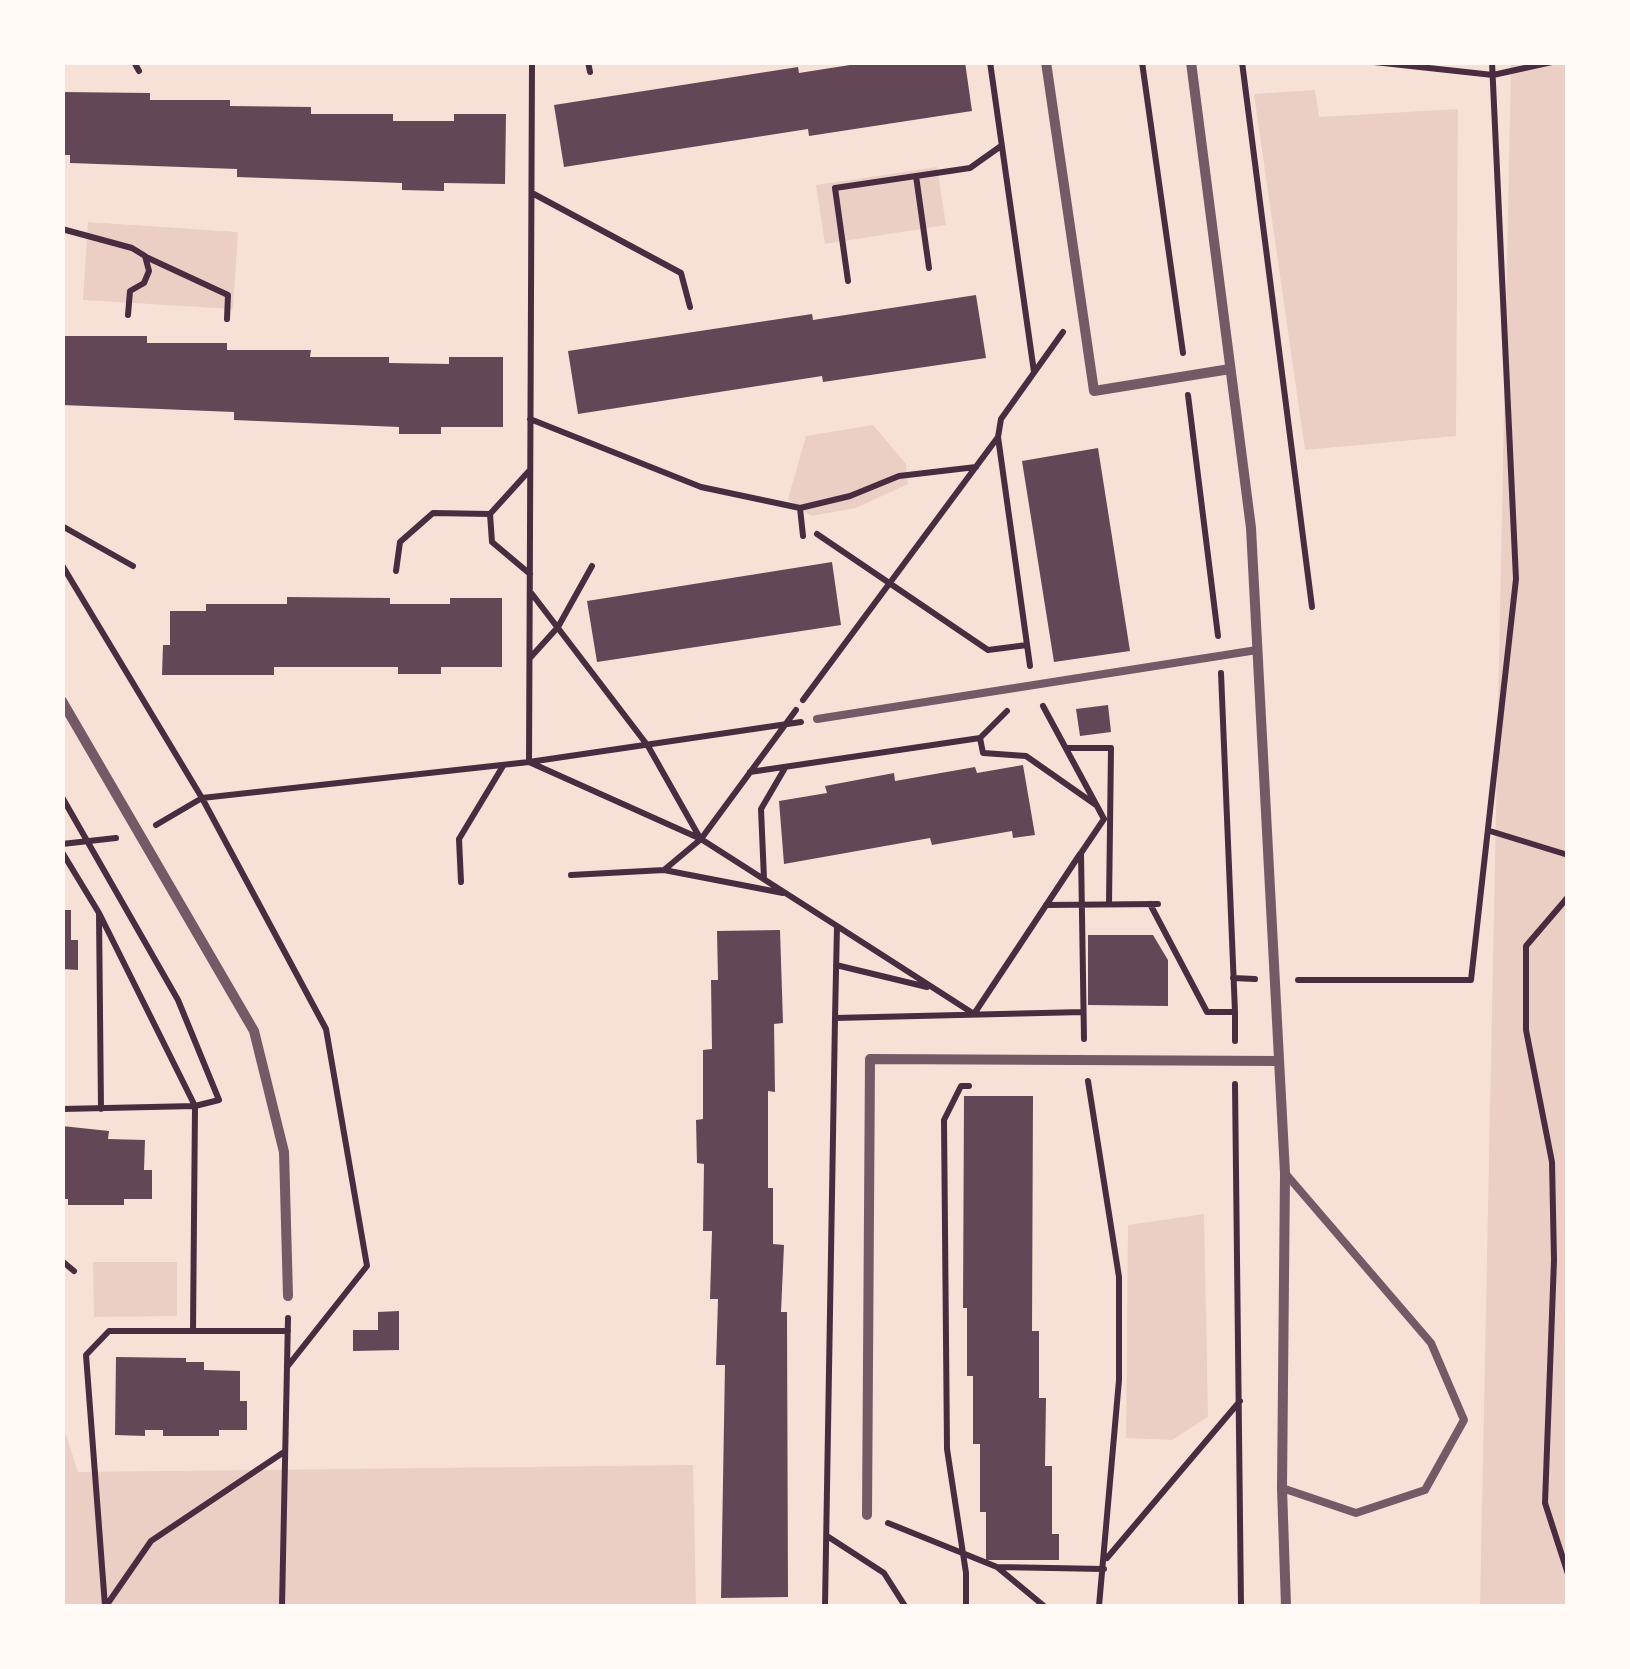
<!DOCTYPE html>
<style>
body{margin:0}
#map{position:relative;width:1630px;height:1669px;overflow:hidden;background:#f7e1d7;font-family:Manrope,sans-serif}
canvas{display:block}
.frame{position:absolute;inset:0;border:65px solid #fffaf5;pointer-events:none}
</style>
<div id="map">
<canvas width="1630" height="1669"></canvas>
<div class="frame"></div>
</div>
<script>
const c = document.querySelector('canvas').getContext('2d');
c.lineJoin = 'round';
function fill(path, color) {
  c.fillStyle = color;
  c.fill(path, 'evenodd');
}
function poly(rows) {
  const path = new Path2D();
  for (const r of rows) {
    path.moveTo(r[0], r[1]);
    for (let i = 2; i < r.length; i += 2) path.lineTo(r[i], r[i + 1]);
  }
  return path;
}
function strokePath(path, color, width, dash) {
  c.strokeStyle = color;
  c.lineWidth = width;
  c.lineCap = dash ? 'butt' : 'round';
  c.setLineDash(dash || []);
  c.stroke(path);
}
fill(poly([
 [1511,63,1567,63,1567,1606,1480,1606],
 [1315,90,1319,117,1458,109,1456,436,1305,450,1254,94],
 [937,167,946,225,825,244,816,185],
 [88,222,238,232,233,309,83,300],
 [873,425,906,464,908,484,856,508,811,516,788,499,806,436],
 [1204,1214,1208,1417,1172,1440,1126,1438,1128,1225],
 [93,1262,177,1262,177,1316,94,1317],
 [62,1422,78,1472,693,1465,696,1606,63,1606]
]), '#ebcfc5');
fill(poly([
 [869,62,965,62,972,111,809,136,808,129,564,167,554,105,798,67,799,73],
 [62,92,150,93,150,100,230,100,230,106,311,107,311,114,393,114,393,121,454,121,454,114,506,114,505,184,444,183,444,191,402,190,402,183,237,177,237,169,70,163,70,155,62,155],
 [976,295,986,358,823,382,822,376,578,414,568,351,812,314,813,320],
 [62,336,147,336,147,343,227,343,227,350,311,350,310,357,389,357,389,363,449,364,449,357,503,357,503,427,441,427,441,434,399,434,399,427,234,420,234,412,62,405],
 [1098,448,1130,651,1054,662,1022,461],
 [832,562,841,625,597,662,587,601],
 [287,597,390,598,390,604,450,604,450,598,502,598,502,667,441,667,441,674,398,674,398,667,274,667,274,675,162,675,163,645,170,645,170,611,206,611,206,604,287,604],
 [1108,705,1111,732,1080,736,1076,709],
 [1023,765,1035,835,1013,838,1012,831,932,845,930,838,784,864,779,801,827,793,825,786,894,773,895,781,975,767,977,773],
 [62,910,71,910,71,940,78,940,78,970,62,969],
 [780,930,783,1023,774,1024,775,1092,768,1091,768,1188,773,1188,773,1244,784,1245,781,1312,787,1312,788,1597,721,1598,725,1365,716,1365,718,1299,710,1299,712,1231,703,1231,704,1164,697,1163,696,1120,703,1119,703,1050,712,1049,711,980,718,980,717,931],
 [1088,935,1153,935,1168,960,1168,1006,1088,1005],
 [964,1096,1033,1096,1032,1331,1039,1331,1039,1398,1046,1398,1045,1466,1052,1466,1052,1534,1059,1534,1059,1560,986,1560,986,1512,980,1512,980,1444,973,1444,973,1376,967,1376,967,1308,963,1308],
 [62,1126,109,1131,108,1139,145,1140,144,1170,152,1170,152,1199,124,1199,124,1205,68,1205,68,1199,62,1199],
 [399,1311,399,1350,353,1351,353,1330,378,1330,378,1312],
 [116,1357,186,1358,186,1362,204,1362,204,1370,240,1371,240,1401,247,1401,247,1430,219,1430,219,1436,163,1436,163,1430,145,1430,145,1436,115,1435]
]), '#644757');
strokePath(poly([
 [134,62,139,71],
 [532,62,529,762,701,839,837,926,835,1018,1083,1012],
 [588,62,590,72],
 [990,62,1034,372],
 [1142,62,1183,353],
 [1242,62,1312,607],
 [1374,62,1493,75,1552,62],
 [916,176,929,268],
 [532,193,681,273,690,307],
 [62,229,132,248,145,256,149,271,144,283,130,291,128,315],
 [146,257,228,295,227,319],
 [848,281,835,188,970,168,1001,146],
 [1188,395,1218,636],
 [530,419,701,487,800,508,803,536],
 [998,437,1030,666],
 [529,471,490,514,492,542,530,574],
 [800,508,850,496,899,476,976,467],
 [62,526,133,566],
 [817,534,988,650,1027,645],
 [62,565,202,798,326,1029,367,1266,287,1367],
 [396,571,400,542,433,513,490,514],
 [532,594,648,746,700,838],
 [530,658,558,627,592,566],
 [1221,673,1235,1012],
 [803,700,998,437,1001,419,1063,332],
 [1043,706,1104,819],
 [980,738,983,753,1026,756,1096,805],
 [1066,748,1111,748,1109,904],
 [750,772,980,738,1007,711],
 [62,797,178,1000,219,1100,195,1106,62,1109],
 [156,825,202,798,529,762,801,722],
 [1490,831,1568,855],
 [62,844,116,838],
 [62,852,99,913,195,1106,193,1331,288,1331],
 [664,870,701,839,796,710],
 [571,875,664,870,783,893],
 [764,879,761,809,785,768],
 [461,882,459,839,503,766],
 [1568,897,1526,946,1526,1030,1552,1162,1554,1260,1545,1503,1568,1574],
 [1150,904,1207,1012,1235,1012,1235,1041],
 [1046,905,1158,904],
 [99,914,101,1109],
 [837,926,974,1014,1080,854],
 [836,965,927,987],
 [1233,978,1255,979],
 [1298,980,1471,980,1516,579,1492,62],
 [1084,1039,1081,853,1104,819],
 [1088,1081,1119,1277,1119,1380,1099,1606],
 [1235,1084,1241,1606],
 [62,1261,74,1271],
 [888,1523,997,1567,1044,1606],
 [827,1536,884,1573,905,1606],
 [1107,1558,1240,1401],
 [997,1567,1104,1569],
 [105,1606,86,1355,109,1331,193,1331],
 [106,1606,151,1541,284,1452],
 [282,1606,288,1318],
 [825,1606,835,1018],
 [966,1606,966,1573,947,1449,944,1120,961,1086,969,1086]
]), '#4a2c40', 6);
strokePath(poly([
 [817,719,1257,650],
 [1282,1488,1356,1513,1425,1490,1464,1420,1431,1343,1285,1173]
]), '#755966', 8);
strokePath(poly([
 [1046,62,1094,391,1230,369],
 [1191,62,1251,528,1285,1173,1282,1488,1286,1606],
 [62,701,254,1031,284,1152,288,1296],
 [867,1515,870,1059,1279,1061]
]), '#755966', 10);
</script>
